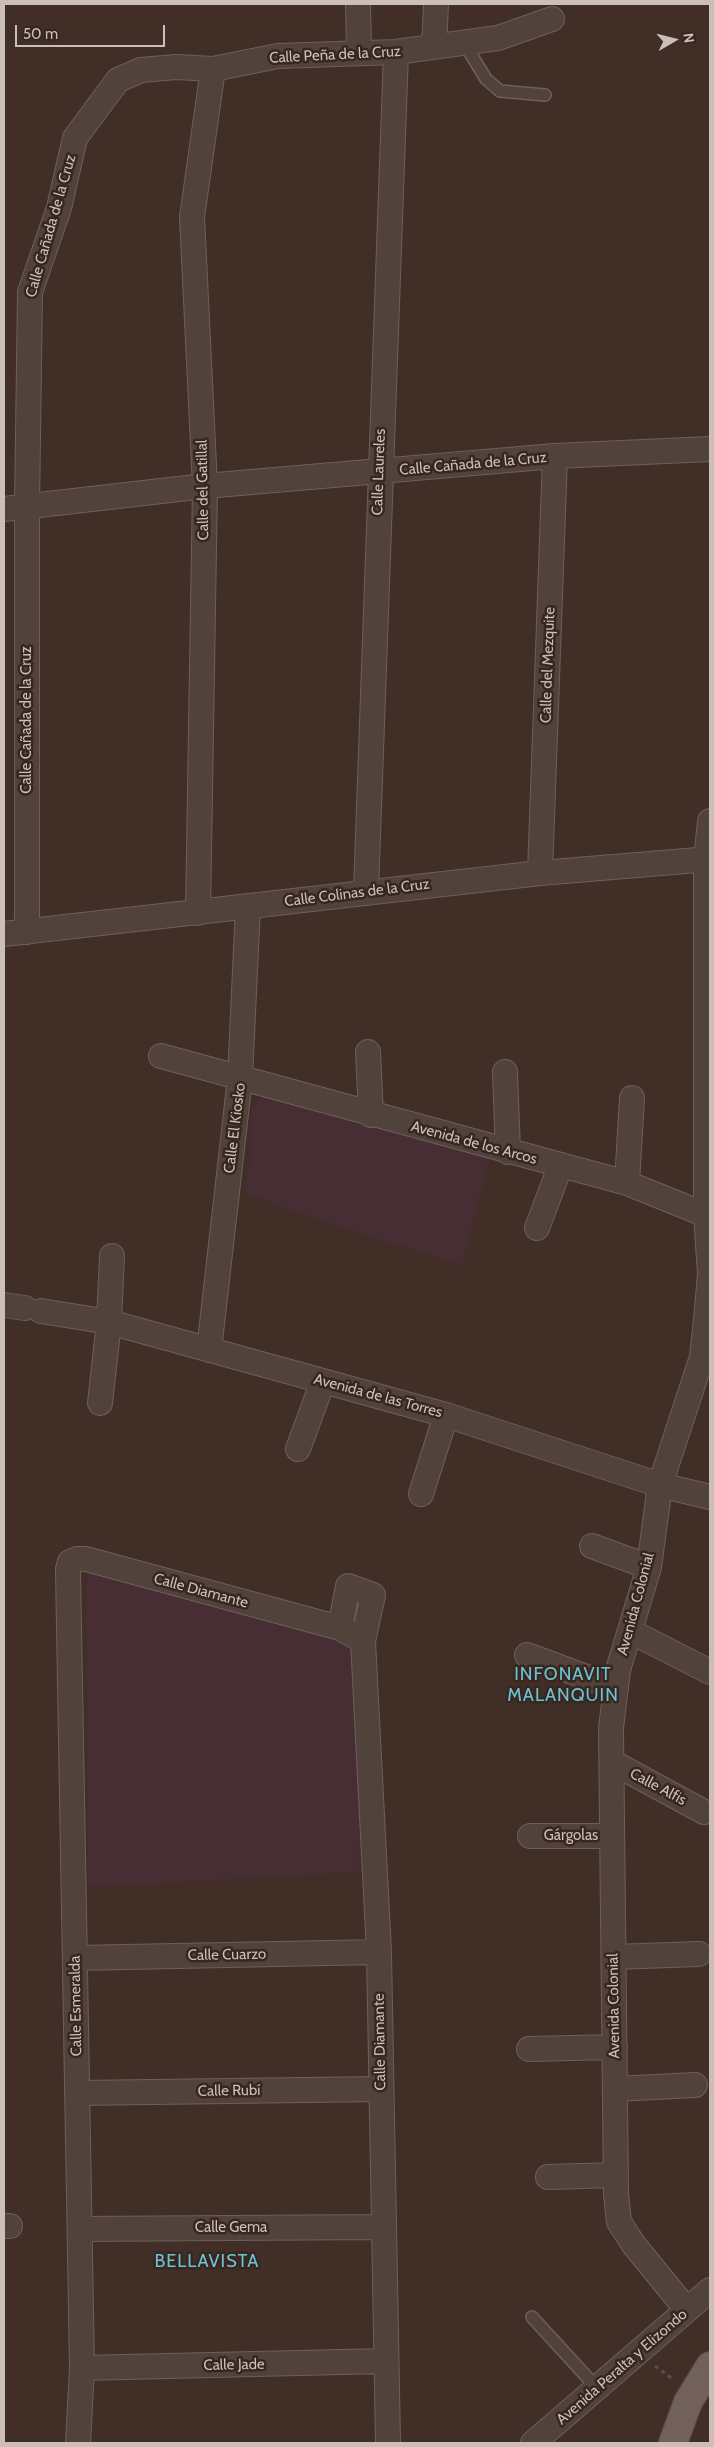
<!DOCTYPE html>
<meta charset="utf-8">
<style>
body{margin:0}
#map{position:relative;width:714px;height:2447px;overflow:hidden;background:#412f27;font-family:Cabin,sans-serif}
canvas{display:block}
.frame{position:absolute;inset:0;border:5px solid #cbbfb8;pointer-events:none}
.north{position:absolute;left:649px;top:15px;width:50px;height:50px;-webkit-text-stroke:4px #372720;paint-order:stroke;rotate:82deg;font-size:14px;font-weight:700;line-height:20px;text-align:center;color:#cbbfb8}
.north::after{content:'';display:block;margin:auto;width:18px;height:22px;background:#cbbfb8;clip-path:polygon(50% 0,100% 100%,50% 72%,0 100%)}
.scale{position:absolute;left:15px;top:25px;width:150px;height:22px;box-sizing:border-box;border:2px solid #cbbfb8;border-top:0;padding-left:6px;font-size:15px;line-height:18px;white-space:nowrap;color:#cbbfb8;-webkit-text-stroke:4px #372720;paint-order:stroke}
</style>
<div id="map">
<canvas width="714" height="2447"></canvas>
<div class="frame"></div>
<div class="north">N</div>
<div class="scale">50 m</div>
</div>
<script>
const c = document.querySelector('canvas').getContext('2d');
c.lineJoin = 'round';
function fill(path, color) {
  c.fillStyle = color;
  c.fill(path, 'evenodd');
}
function poly(rows) {
  const path = new Path2D();
  for (const r of rows) {
    path.moveTo(r[0], r[1]);
    for (let i = 2; i < r.length; i += 2) path.lineTo(r[i], r[i + 1]);
  }
  return path;
}
function strokePath(path, color, width, dash) {
  c.strokeStyle = color;
  c.lineWidth = width;
  c.lineCap = dash ? 'butt' : 'round';
  c.setLineDash(dash || []);
  c.stroke(path);
}
function write(font, color, halo, rows, align = 'center') {
  c.font = font + ' Cabin,sans-serif';
  c.lineWidth = 5;
  c.setLineDash([]);
  c.textBaseline = 'middle';
  c.strokeStyle = halo;
  c.fillStyle = color;
  for (const [text, x, y, turn = 0] of rows) {
    c.save();
    c.translate(x, y);
    c.rotate((+turn || 0) * Math.PI / 180);
    c.textAlign = isNaN(turn) ? turn : align;
    if (halo) c.strokeText(text, 0, 0);
    c.fillText(text, 0, 0);
    c.restore();
  }
}
fill(poly([
 [263,1095,490,1155,462,1265,328,1223,243,1192,251,1154,252,1109],
 [89,1569,323,1633,355,1647,360,1872,88,1887,86,1586]
]), '#472d34');
const lane = poly([
 [464,43,486,79,500,91,545,95],
 [532,2317,597,2388]
]);
const street = poly([
 [358,4,359,52],
 [434,47,436,4],
 [4,509,205,486,555,456,710,449],
 [540,873,555,456],
 [366,891,396,52],
 [198,913,205,486,192,217,213,69],
 [27,932,27,507,30,292,59,208,75,138,118,80,141,70,176,67,213,69,278,56,396,52,498,38,552,19],
 [4,934,540,873,710,859],
 [368,1052,371,1115],
 [161,1056,627,1183,706,1215],
 [505,1072,508,1152],
 [627,1183,632,1098],
 [537,1228,560,1167],
 [4,1305,25,1308],
 [41,1311,109,1322,446,1415,660,1485,710,1497],
 [209,1350,240,1078,248,906],
 [100,1403,109,1322,112,1256],
 [298,1449,323,1381],
 [421,1494,446,1415],
 [592,1546,649,1567],
 [340,1628,348,1586,373,1595,363,1641,379,1952,388,2443],
 [630,1631,710,1672],
 [527,1655,616,1688],
 [612,1762,704,1812],
 [530,1836,612,1836],
 [614,1957,699,1954],
 [75,1958,379,1952],
 [529,2049,615,2047],
 [615,2089,695,2085],
 [77,2093,381,2089],
 [548,2177,616,2175],
 [4,2226,10,2226],
 [80,2229,383,2227],
 [687,2310,634,2245,619,2222,616,2194,611,1728,618,1670,649,1567,660,1485,702,1357,706,1320,710,1274,706,1215,706,860,710,821],
 [82,2368,385,2361],
 [78,2443,82,2368,68,1569,70,1562,77,1559,86,1559,340,1628,363,1641],
 [533,2443,710,2290]
]);
const primary = poly([
 [673,2443,688,2402,710,2366]
]);
strokePath(lane, '#6e6059', 14);
strokePath(street, '#6e6059', 26);
strokePath(primary, '#5a4c45', 30);
strokePath(poly([
 [655,2366,674,2380]
]), '#614a4e', 3, [4, 4]);
strokePath(lane, '#51423c', 11);
strokePath(street, '#51423c', 24);
strokePath(primary, '#71615a', 28);
write('15px', '#cbbfb8', '#372720', [
 ["Calle Peña de la Cruz",335,55,-3],
 ["Calle Cañada de la Cruz",51,226,-74],
 ["Calle Cañada de la Cruz",473,464,-5],
 ["Calle Laureles",379,472,-88],
 ["Calle del Gatillal",203,490,-91],
 ["Calle del Mezquite",548,665,-88],
 ["Calle Cañada de la Cruz",27,720,-90],
 ["Calle Colinas de la Cruz",357,893,-7],
 ["Calle El Kiosko",235,1128,-83],
 ["Avenida de los Arcos",474,1143,15],
 ["Avenida de las Torres",378,1396,15],
 ["Calle Diamante",201,1591,15],
 ["Avenida Colonial",636,1604,-75],
 ["Calle Alfis",658,1787,28],
 ["Gárgolas",571,1836],
 ["Calle Cuarzo",227,1955,-1],
 ["Calle Esmeralda",76,2006,-91],
 ["Avenida Colonial",614,2006,-91],
 ["Calle Diamante",380,2042,-91],
 ["Calle Rubí",229,2091,-1],
 ["Calle Gema",231,2228],
 ["Calle Jade",234,2365,-1],
 ["Avenida Peralta y Elizondo",622,2367,-41]
]);
c.letterSpacing = '1px';
write('18px', '#6cc3d3', '#372720', [
 ["INFONAVIT",563,1675],
 ["MALANQUIN",563,1696],
 ["BELLAVISTA",207,2262]
]);
c.letterSpacing = '0px';
</script>
